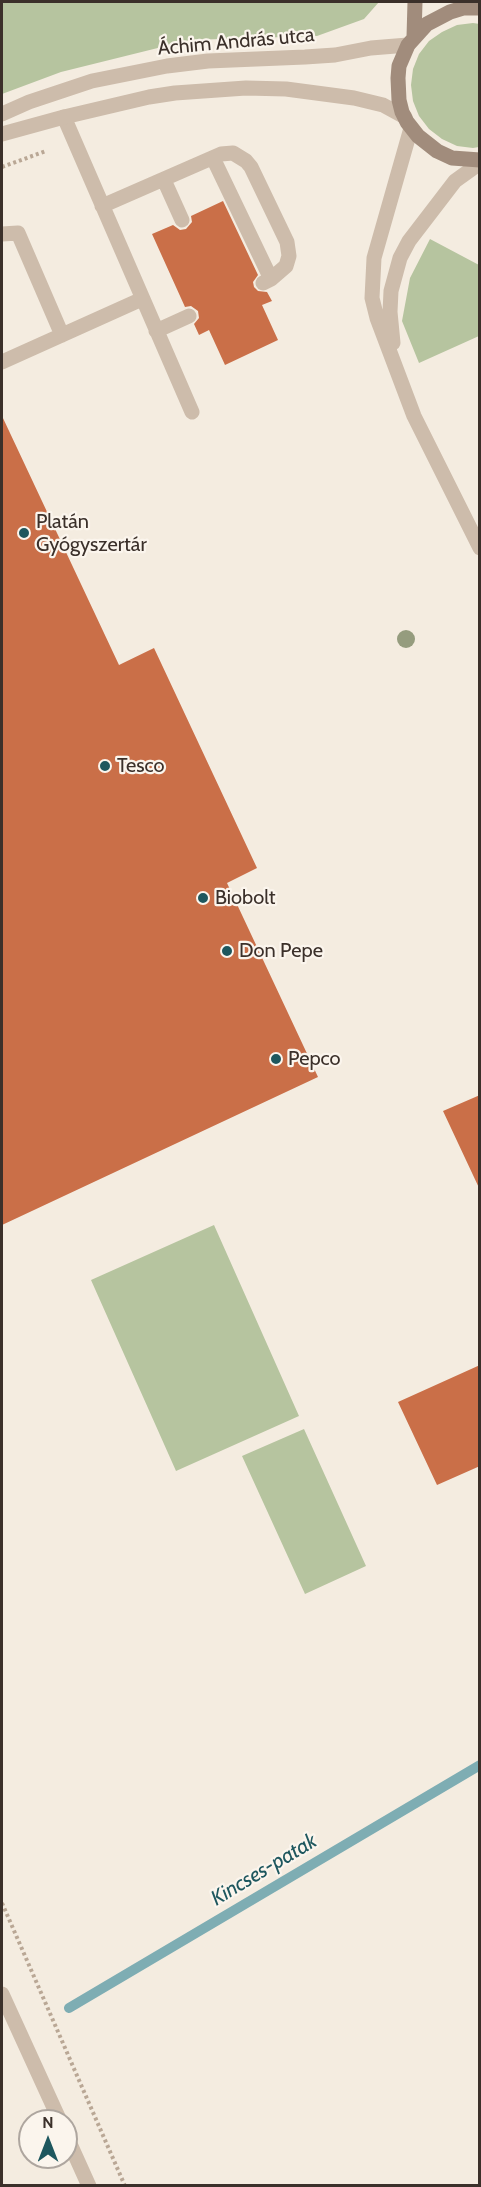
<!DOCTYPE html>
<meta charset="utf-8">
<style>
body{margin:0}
#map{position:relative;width:481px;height:2187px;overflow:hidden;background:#f4ece0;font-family:Cabin,sans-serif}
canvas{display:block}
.frame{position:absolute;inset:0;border:3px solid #3b302a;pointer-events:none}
.north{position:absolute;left:18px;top:2109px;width:60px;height:60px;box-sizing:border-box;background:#fbf5ed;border:2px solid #aea69f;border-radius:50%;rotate:0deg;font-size:16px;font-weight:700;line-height:24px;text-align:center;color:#3b302a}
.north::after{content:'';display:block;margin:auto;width:21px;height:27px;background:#1e575e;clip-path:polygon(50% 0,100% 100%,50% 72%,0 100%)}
</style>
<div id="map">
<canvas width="481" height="2187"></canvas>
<div class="frame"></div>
<div class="north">N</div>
</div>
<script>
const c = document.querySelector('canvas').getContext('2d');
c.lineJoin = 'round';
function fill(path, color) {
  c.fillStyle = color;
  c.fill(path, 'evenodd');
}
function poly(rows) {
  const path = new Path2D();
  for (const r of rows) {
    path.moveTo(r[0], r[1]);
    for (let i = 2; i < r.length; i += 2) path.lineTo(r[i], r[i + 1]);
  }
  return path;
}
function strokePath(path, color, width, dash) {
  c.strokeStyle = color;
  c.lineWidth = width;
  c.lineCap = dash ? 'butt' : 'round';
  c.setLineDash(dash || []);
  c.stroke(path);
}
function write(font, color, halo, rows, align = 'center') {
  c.font = font + ' Cabin,sans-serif';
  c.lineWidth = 4.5;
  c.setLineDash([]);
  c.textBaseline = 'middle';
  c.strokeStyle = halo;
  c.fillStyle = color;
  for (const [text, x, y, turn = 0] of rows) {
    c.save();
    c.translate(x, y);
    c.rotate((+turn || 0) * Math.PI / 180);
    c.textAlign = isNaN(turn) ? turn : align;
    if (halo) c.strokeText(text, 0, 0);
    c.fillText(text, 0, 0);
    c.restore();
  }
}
fill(poly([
 [2,2,379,2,364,19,317,36,190,40,61,72,2,94],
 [473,23,480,24,479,147,473,148,457,146,442,139,429,129,419,116,413,101,411,85,413,69,419,54,429,41,442,32,457,25],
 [430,239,479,265,479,336,419,363,402,321,410,278],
 [214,1225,299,1416,176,1471,91,1280],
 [304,1429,366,1566,305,1594,242,1456]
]), '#b6c49f');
strokePath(poly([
 [69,2008,480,1765]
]), '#7eadb3', 10);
fill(poly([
 [223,201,258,275,253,282,254,287,258,291,267,292,272,301,262,305,278,340,225,365,209,330,199,335,194,324,199,318,198,311,191,306,185,307,152,234,173,225,180,230,186,229,192,222,191,216],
 [2,416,119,665,154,648,257,868,227,883,318,1077,2,1225],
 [480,1095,480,1190,443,1111],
 [480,1365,480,1466,437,1485,398,1402]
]), '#ca6f48');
strokePath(poly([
 [2,167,46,151],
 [2,1903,125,2186]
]), '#b9a795', 4, [3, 3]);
strokePath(poly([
 [64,117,192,412],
 [411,128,374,258,372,298,377,318,414,416,480,548],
 [213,158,271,279],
 [164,180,182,220],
 [102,206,221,154,233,153,246,161,251,167,287,242,289,256,286,266,271,279,263,283],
 [2,234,18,233,62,335],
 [156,331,189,316],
 [393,343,390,312,391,291,400,258,409,241,455,181,480,163],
 [2,362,142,299]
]), '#cdbcab', 15);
strokePath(poly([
 [2,114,29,102,92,81,167,66,208,61,305,57,335,55,371,48,408,45],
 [2,134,64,117,149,97,175,93,246,88,286,89,354,98,383,105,405,117],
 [2,1994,60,2121],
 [66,2135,89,2186]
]), '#cdbcab', 15);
strokePath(poly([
 [480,8,463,8,450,12,427,24,408,45,399,66,398,78,399,100,402,112,407,122,418,136,437,151,452,158,480,160],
 [414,37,415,2]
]), '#a18c7c', 15);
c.fillStyle = '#959c7e';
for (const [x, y] of [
 [406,639]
]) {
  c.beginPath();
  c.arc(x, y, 9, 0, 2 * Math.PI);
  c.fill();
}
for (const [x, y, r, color] of [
 [24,533,6,"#1e575e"],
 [105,766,6,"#1e575e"],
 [203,898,6,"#1e575e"],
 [227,951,6,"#1e575e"],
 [276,1059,6,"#1e575e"]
]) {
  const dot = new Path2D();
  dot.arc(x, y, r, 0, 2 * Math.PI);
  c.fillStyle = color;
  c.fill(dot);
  strokePath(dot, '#fbf5ed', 2);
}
write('20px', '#3b302a', '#fbf5ed', [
 ["Áchim András utca",236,42,-5]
]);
write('20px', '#3b302a', '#fbf5ed', [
 ["Platán",36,522],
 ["Gyógyszertár",36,545],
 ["Tesco",117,766],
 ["Biobolt",215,898],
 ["Don Pepe",239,951],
 ["Pepco",288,1059]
], 'left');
write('italic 21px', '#1e575e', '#fbf5ed', [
 ["Kincses-patak",264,1870,-31]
]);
</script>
